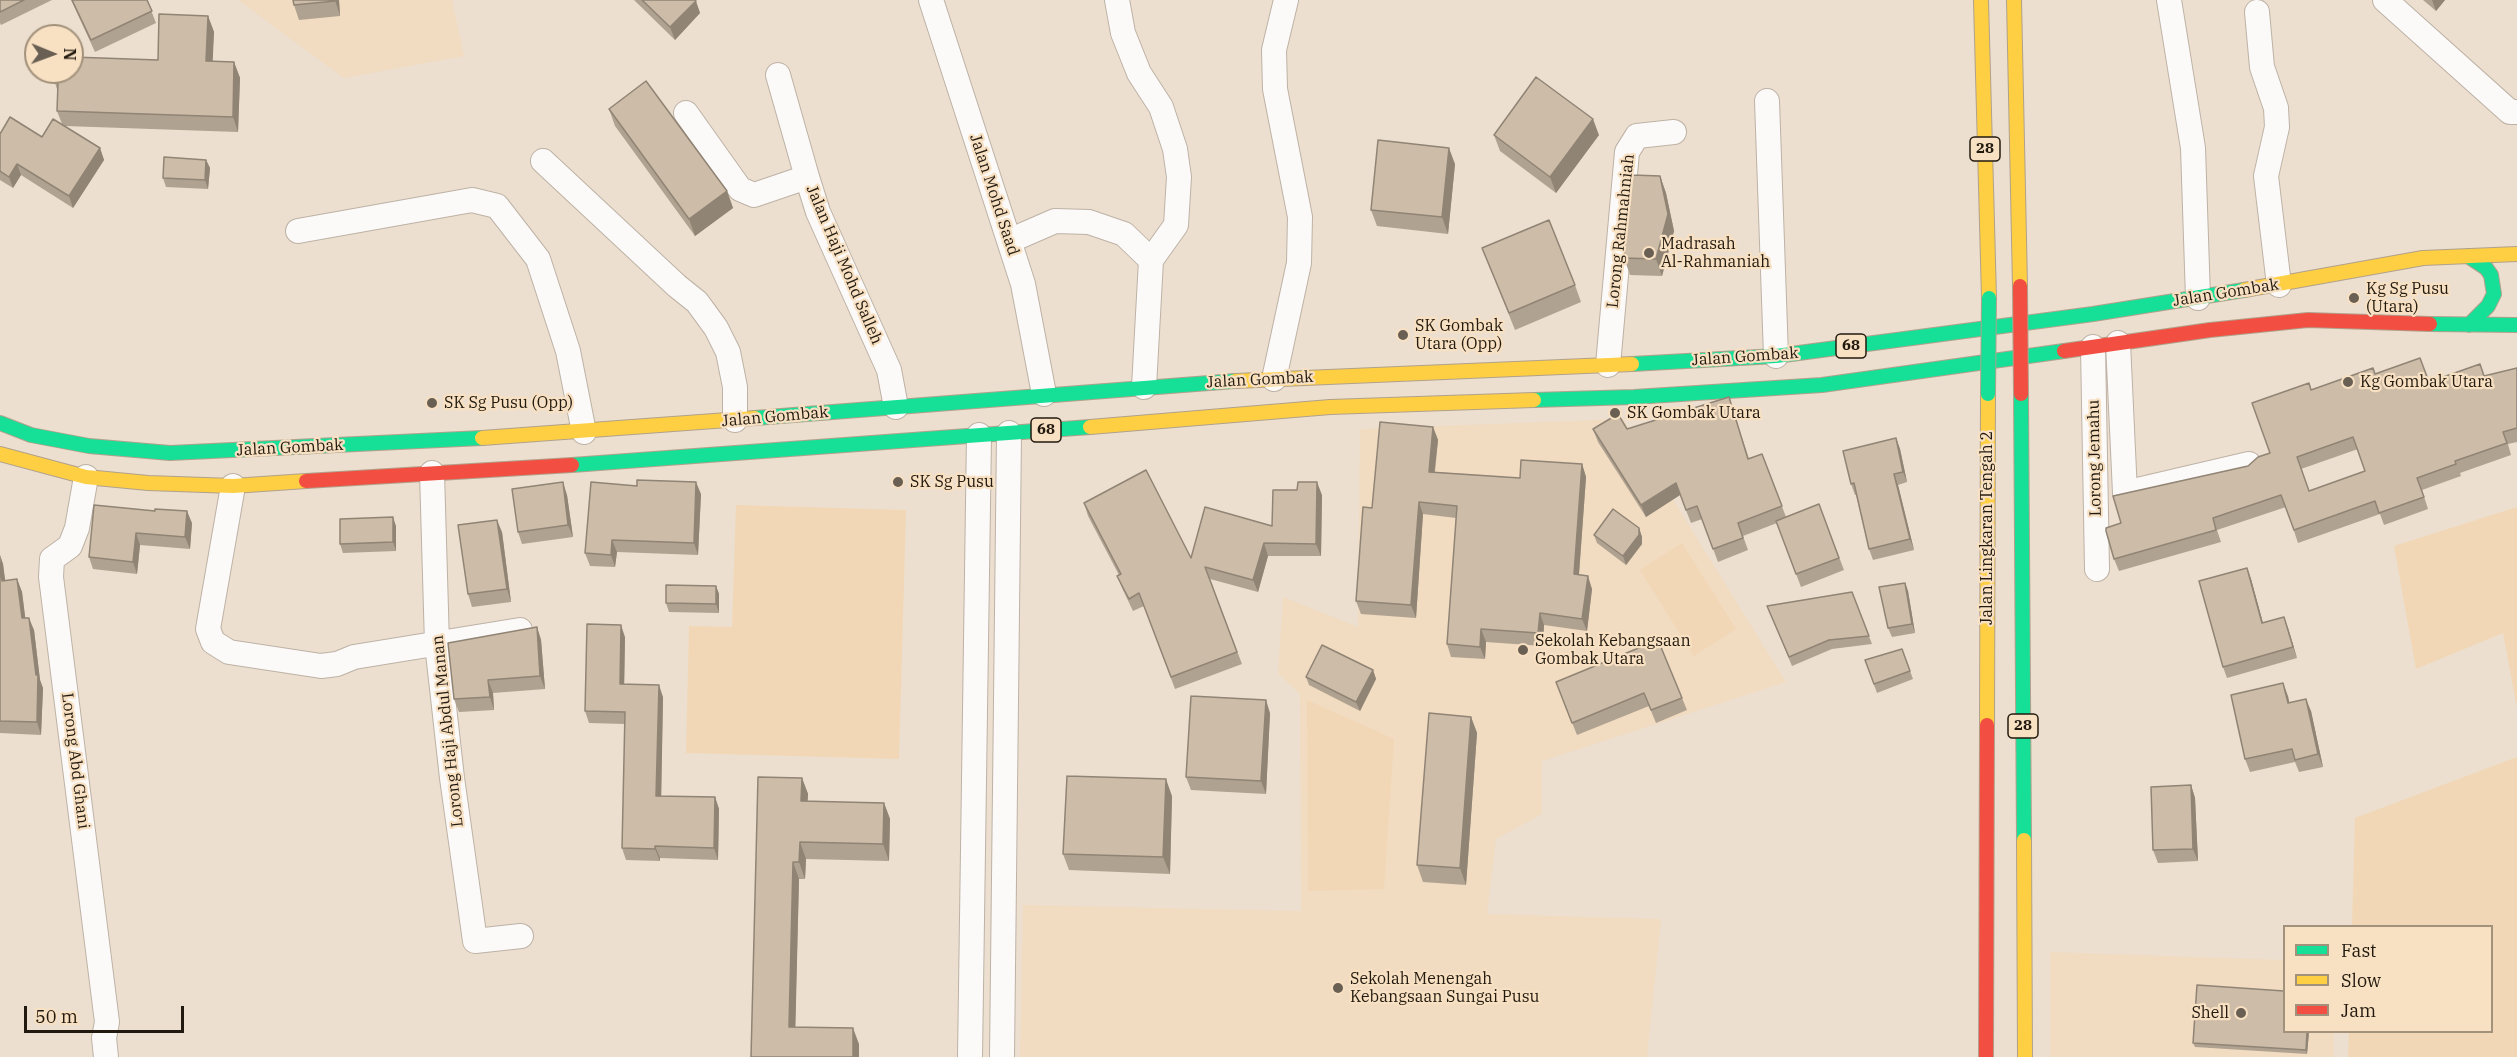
<!DOCTYPE html>
<style>
body{margin:0}
#map{position:relative;width:2517px;height:1057px;overflow:hidden;background:#ecdfcf;font-family:"IBM Plex Serif",serif}
canvas{display:block}
.legend{position:absolute;left:2283px;top:925px;width:210px;height:108px;box-sizing:border-box;background:#f8e0c3;border:2px solid #a2917b;margin:0;padding:8px 10px;list-style:none;font-size:18px;color:#221a0f}
.legend li{display:flex;align-items:center;gap:12px;height:30px}
.legend b{width:30px;border:2px solid #a2917b}
.north{position:absolute;left:24px;top:24px;width:60px;height:60px;box-sizing:border-box;background:#f8e0c3;border:2px solid #a2917b;border-radius:50%;rotate:91deg;font-size:16px;font-weight:700;line-height:24px;text-align:center;color:#221a0f}
.north::after{content:'';display:block;margin:auto;width:21px;height:27px;background:#695f52;clip-path:polygon(50% 0,100% 100%,50% 72%,0 100%)}
.scale{position:absolute;left:24px;top:1006px;width:160px;height:27px;box-sizing:border-box;border:3px solid #221a0f;border-top:0;padding-left:8px;font-size:18px;line-height:21px;white-space:nowrap;color:#221a0f;-webkit-text-stroke:4px #f8e0c3;paint-order:stroke}
</style>
<div id="map">
<canvas width="2517" height="1057"></canvas>
<ul class="legend">
<li><b style="height:8px;background:#16e098"></b>Fast</li>
<li><b style="height:8px;background:#ffcf43"></b>Slow</li>
<li><b style="height:8px;background:#f24e42"></b>Jam</li>
</ul>
<div class="north">N</div>
<div class="scale">50 m</div>
</div>
<script>
const c = document.querySelector('canvas').getContext('2d');
c.lineJoin = 'round';
function fill(path, color) {
  c.fillStyle = color;
  c.fill(path, 'evenodd');
}
function poly(rows) {
  const path = new Path2D();
  for (const r of rows) {
    path.moveTo(r[0], r[1]);
    for (let i = 2; i < r.length; i += 2) path.lineTo(r[i], r[i + 1]);
  }
  return path;
}
function strokePath(path, color, width, dash) {
  c.strokeStyle = color;
  c.lineWidth = width;
  c.lineCap = dash ? 'butt' : 'round';
  c.setLineDash(dash || []);
  c.stroke(path);
}
function write(font, color, halo, rows, align = 'center') {
  c.font = font + ' "IBM Plex Serif",serif';
  c.lineWidth = 4.5;
  c.setLineDash([]);
  c.textBaseline = 'middle';
  c.strokeStyle = halo;
  c.fillStyle = color;
  for (const [text, x, y, turn = 0] of rows) {
    c.save();
    c.translate(x, y);
    c.rotate((+turn || 0) * Math.PI / 180);
    c.textAlign = isNaN(turn) ? turn : align;
    if (halo) c.strokeText(text, 0, 0);
    c.fillText(text, 0, 0);
    c.restore();
  }
}
fill(poly([
 [238,0,452,0,464,56,344,78],
 [1623,419,1786,682,1542,761,1542,814,1496,839,1487,914,1661,919,1647,1057,1020,1057,1023,905,1301,911,1300,694,1278,673,1283,597,1358,627,1360,429],
 [2050,952,2284,960,2284,1032,2334,1032,2334,1057,2050,1057]
]), '#f1dbc1');
fill(poly([
 [736,505,906,510,899,759,686,753,689,626,732,627],
 [2517,507,2517,708,2503,633,2416,669,2394,546],
 [1682,543,1736,629,1694,656,1640,570],
 [1307,700,1394,739,1384,889,1308,891],
 [2517,757,2517,1057,2348,1057,2349,1032,2492,1032,2492,926,2352,926,2355,818]
]), '#f1d7b6');
const street = poly([
 [931,0,1023,284,1044,394],
 [1117,0,1123,33,1139,73,1161,107,1175,149,1179,177,1176,225,1151,260,1144,387],
 [2169,0,2193,148,2198,298],
 [2385,0,2510,112,2517,112],
 [2257,12,2262,67,2276,108,2277,127,2266,176,2279,285],
 [778,75,807,177],
 [1767,101,1776,356],
 [686,113,740,189,754,195,807,177,818,212,889,370,896,407],
 [543,161,677,286,697,302,716,328,728,352,735,387,735,420],
 [298,231,472,200,497,206,538,259,568,351,584,432],
 [1009,241,1055,221,1089,222,1124,234,1151,260],
 [2118,343,2125,493,2249,464],
 [2093,347,2097,569],
 [1608,365,1627,152,1637,136,1674,132],
 [1274,379,1299,263,1300,217,1275,89,1274,50,1286,0],
 [432,473,437,644,452,778,475,941,521,936],
 [86,477,77,528,70,546,52,559,51,577,107,1022,104,1038,106,1057],
 [233,486,208,629,213,642,229,652,321,666,337,664,354,657,520,630],
 [970,1057,979,435],
 [1002,1057,1009,433]
]);
const fast = poly([
 [2468,256,2486,268,2491,275,2494,294,2488,306,2469,325],
 [2430,324,2517,325],
 [1632,364,1776,356,2093,314,2244,290],
 [2021,394,2024,840],
 [1534,400,1634,397,1822,385,2064,351],
 [755,418,1235,381],
 [0,423,31,435,89,446,170,453,482,438],
 [572,465,1090,427]
]);
const slow = poly([
 [1981,0,1989,298],
 [2014,0,2020,286],
 [2244,290,2423,258,2517,254],
 [1235,381,1632,364],
 [1090,427,1330,407,1534,400],
 [482,438,755,418],
 [0,454,86,477,148,483,233,486,306,481],
 [1987,725,1988,394],
 [2024,840,2025,1057]
]);
const jam = poly([
 [2064,351,2210,330,2308,320,2430,324],
 [306,481,572,465],
 [1986,1057,1987,725]
]);
strokePath(street, '#bdb2a6', 26);
strokePath(fast, '#b1a18b', 16);
strokePath(slow, '#b1a18b', 16);
strokePath(jam, '#b1a18b', 16);
strokePath(street, '#fcfaf8', 24);
strokePath(fast, '#16e098', 14);
strokePath(slow, '#ffcf43', 14);
strokePath(jam, '#f24e42', 14);
const fastBridge = poly([
 [1988,394,1989,298]
]);
const jamBridge = poly([
 [2020,286,2021,394]
]);
strokePath(fastBridge, '#b1a18b', 16, []);
strokePath(jamBridge, '#b1a18b', 16, []);
strokePath(fastBridge, '#16e098', 14);
strokePath(jamBridge, '#f24e42', 14);
fill(poly([
 [0,0,52,0,1,25,0,23],
 [71,0,147,0,156,23,95,52],
 [293,0,339,0,340,16,299,20,294,5],
 [634,0,695,0,700,13,675,40],
 [2423,0,2445,0,2436,11],
 [208,16,214,32,212,61,234,62,240,78,238,132,65,126,100,148,104,160,73,208,21,175,13,188,0,180,0,134,42,137,62,124,57,111,58,92,55,83,158,60],
 [609,109,727,191,733,208,695,236,615,126],
 [1494,135,1599,135,1556,193,1500,151],
 [206,160,210,168,208,189,166,187,163,178],
 [1455,164,1448,234,1377,226,1371,210],
 [1660,176,1666,193,1674,231,1662,276,1630,275,1624,258],
 [1482,248,1575,285,1581,302,1515,330],
 [2517,368,2517,442,2508,444,2511,455,2460,473,2461,476,2422,490,2428,509,2384,525,2380,514,2298,543,2286,507,2217,530,2221,542,2119,571,2114,559,2121,523,2248,466,2270,453,2311,390,2375,374,2429,382,2484,376],
 [2358,449,2365,471,2309,491,2301,469],
 [1729,397,1749,459,1762,454,1786,517,1819,504,1844,570,1801,587,1777,523,1743,536,1748,550,1718,562,1702,519,1691,523,1680,495,1646,517,1598,442,1593,429,1627,429],
 [1433,427,1438,440,1435,472,1520,478,1582,464,1586,477,1579,575,1592,589,1587,631,1544,625,1543,646,1486,642,1485,659,1451,657,1447,644,1456,518,1423,514,1416,618,1361,614,1356,601,1372,508],
 [1896,438,1900,449,1907,482,1898,485,1914,550,1873,560,1869,549,1856,495,1855,495,1851,484],
 [701,494,698,555,617,552,615,567,590,566,585,553],
 [567,495,573,537,522,544,518,532],
 [1322,495,1321,556,1268,556,1258,592,1210,579,1242,664,1175,689,1144,606,1133,611,1122,588,1117,576,1119,575,1088,516,1084,503,1191,558,1272,526],
 [155,511,192,523,190,549,140,545,137,574,93,569,89,557],
 [396,526,396,551,343,553,340,544],
 [1639,528,1642,537,1642,544,1626,565,1597,543,1594,535],
 [502,532,511,602,472,607,468,594],
 [0,555,3,564,5,581,17,579,22,592,25,618,34,630,40,680,43,688,41,735,0,733],
 [2247,568,2251,579,2263,623,2288,628,2297,658,2227,678,2223,667],
 [1905,583,1908,591,1915,633,1892,637,1888,628],
 [716,586,719,594,719,613,669,612,666,603],
 [1852,592,1872,644,1832,649,1792,666,1767,606],
 [537,627,541,640,545,689,493,693,494,710,459,712,454,699],
 [625,637,624,684,663,697,661,796,715,797,719,809,718,860,660,858,660,861,626,860,622,848,625,724,589,723,585,711],
 [1902,649,1913,679,1877,693,1865,660],
 [1373,670,1376,679,1360,711,1309,685,1306,677],
 [1556,682,1682,698,1687,710,1656,723,1649,706,1577,735],
 [2288,696,2289,703,2311,711,2323,767,2299,772,2295,762,2250,772,2245,759],
 [1270,713,1266,794,1191,790,1186,777],
 [1471,717,1477,733,1466,885,1423,882,1417,865],
 [802,778,808,794,807,801,884,803,890,819,889,861,806,859,805,879,799,879,795,1027,859,1044,751,1057],
 [2191,785,2195,798,2198,861,2158,863,2153,850],
 [1172,796,1170,874,1069,870,1063,854],
 [2309,1032,2307,1054,2195,1047,2193,1043]
]), '#b0a290');
fill(poly([
 [335,0,339,0,340,16],
 [2432,0,2445,0,2436,11],
 [696,1,700,13,675,40,670,27],
 [208,16,214,32,212,77,206,61],
 [234,62,240,78,238,132,233,117],
 [1593,119,1599,135,1556,193,1550,177],
 [100,148,104,160,73,208,69,196],
 [1449,148,1455,164,1448,234,1442,217],
 [206,160,210,168,208,189,205,180],
 [17,164,21,175,13,188,9,177],
 [1660,176,1666,193,1674,231,1662,276,1656,259],
 [727,191,733,208,695,236,689,219],
 [1433,427,1438,440,1433,484,1429,472],
 [1896,438,1900,449,1907,482,1903,472],
 [1582,464,1586,477,1578,587,1574,574],
 [1894,474,1898,485,1914,550,1910,539],
 [563,482,567,495,573,537,568,525],
 [696,482,701,494,698,555,694,543],
 [1317,482,1322,495,1321,556,1316,544],
 [1676,483,1680,495,1646,517,1641,505],
 [1419,502,1423,514,1416,618,1411,605],
 [187,511,192,523,190,549,185,537],
 [393,517,396,526,396,551,393,542],
 [497,520,502,532,511,602,507,589],
 [1639,528,1642,537,1642,544,1626,565,1623,556],
 [136,533,140,545,137,574,133,562],
 [612,540,617,552,615,567,611,555],
 [1264,543,1268,556,1258,592,1253,580],
 [0,555,3,564,7,594,2,581],
 [2247,568,2251,579,2266,634,2262,623],
 [1588,576,1592,589,1587,631,1582,619],
 [17,579,22,592,27,631,22,618],
 [1905,583,1908,591,1915,633,1912,624],
 [716,586,719,594,719,613,716,604],
 [1540,613,1544,625,1543,646,1538,633],
 [2284,617,2288,628,2297,658,2293,647],
 [29,618,34,630,40,680,43,688,41,735,37,722,36,675],
 [621,625,625,637,624,696,620,684],
 [537,627,541,640,545,689,540,676],
 [1481,629,1486,642,1485,659,1480,647],
 [1373,670,1376,679,1360,711,1356,702],
 [488,680,493,693,494,710,490,697],
 [2283,683,2288,696,2292,716,2288,703],
 [659,685,663,697,661,808,656,796],
 [2306,699,2311,711,2323,767,2318,754],
 [1266,700,1270,713,1266,794,1261,781],
 [1471,717,1477,733,1466,885,1460,868],
 [802,778,808,794,807,817,801,801],
 [1166,779,1172,796,1170,874,1163,857],
 [2191,785,2195,798,2198,861,2193,849],
 [715,797,719,809,718,860,714,848],
 [884,803,890,819,889,861,883,844],
 [800,842,806,859,805,879,799,862],
 [655,846,660,858,660,861,655,849],
 [793,862,799,879,795,1044,789,1027],
 [853,1028,859,1044,859,1057,853,1057],
 [2307,1032,2309,1032,2307,1054,2306,1050]
]), '#908475');
const building = poly([
 [0,0,24,0,0,12,0,0],
 [72,0,147,0,152,11,91,40,72,0],
 [293,0,335,0,335,1,294,5,293,0],
 [642,0,695,0,696,1,670,27,642,0],
 [159,14,208,16,206,61,234,62,233,117,57,111,58,83,55,83,55,72,72,72,72,57,158,60,159,14],
 [1536,77,1593,119,1550,177,1494,135,1536,77],
 [646,81,727,191,689,219,609,109,646,81],
 [10,117,42,137,53,119,100,148,69,196,17,164,9,177,0,171,0,134,10,117],
 [1378,140,1449,148,1442,217,1371,210,1378,140],
 [164,157,206,160,205,180,163,178,164,157],
 [1632,175,1660,176,1668,214,1656,259,1624,258,1632,175],
 [1549,220,1575,285,1509,313,1482,248,1549,220],
 [2420,358,2429,382,2480,364,2484,376,2517,368,2517,428,2503,432,2507,443,2455,461,2456,464,2417,478,2424,497,2379,513,2375,501,2294,530,2281,495,2213,518,2216,530,2114,559,2106,531,2106,528,2121,523,2113,496,2248,466,2258,457,2270,453,2252,403,2309,383,2311,390,2373,368,2375,374,2420,358],
 [2353,437,2365,471,2309,491,2297,457,2353,437],
 [1729,397,1748,459,1762,454,1782,506,1738,523,1743,538,1713,549,1697,506,1686,510,1676,483,1641,505,1593,429,1618,414,1627,429,1729,397],
 [1380,422,1433,427,1429,472,1520,478,1521,460,1582,464,1574,574,1588,576,1582,619,1540,613,1538,633,1481,629,1480,647,1447,644,1457,506,1419,502,1411,605,1356,601,1363,507,1372,508,1380,422],
 [1896,438,1903,472,1894,474,1910,539,1869,549,1854,483,1851,484,1843,451,1896,438],
 [1146,470,1191,558,1205,507,1272,526,1273,490,1297,490,1298,482,1317,482,1316,544,1264,543,1253,580,1205,567,1237,652,1171,677,1139,593,1129,599,1117,576,1121,574,1084,503,1146,470],
 [637,480,696,482,694,543,612,540,611,555,585,553,591,482,637,486,637,480],
 [563,482,568,525,518,532,512,489,563,482],
 [1819,504,1839,558,1796,574,1776,521,1819,504],
 [94,505,155,511,155,509,187,511,185,537,136,533,133,562,89,557,94,505],
 [1613,509,1639,528,1639,535,1623,556,1594,535,1613,509],
 [393,517,393,542,340,544,340,519,393,517],
 [497,520,507,589,468,594,458,525,497,520],
 [0,562,2,581,17,579,22,618,29,618,36,675,38,675,37,722,0,721,0,562],
 [2247,568,2262,623,2284,617,2293,647,2223,667,2199,581,2247,568],
 [1905,583,1912,624,1888,628,1879,587,1905,583],
 [666,585,716,586,716,604,666,603,666,585],
 [1852,592,1869,636,1829,640,1789,657,1767,606,1852,592],
 [587,624,621,625,620,684,659,685,656,796,715,797,714,848,655,846,655,849,622,848,625,712,585,711,587,624],
 [537,627,540,676,488,680,490,697,454,699,448,643,537,627],
 [1658,640,1682,698,1651,710,1644,693,1572,723,1556,682,1658,640],
 [1322,645,1373,670,1356,702,1306,677,1322,645],
 [1902,649,1910,671,1874,684,1865,660,1902,649],
 [2283,683,2288,703,2306,699,2318,754,2295,760,2292,749,2245,759,2231,695,2283,683],
 [1191,696,1266,700,1261,781,1186,777,1191,696],
 [1429,713,1471,717,1460,868,1417,865,1429,713],
 [1067,776,1166,779,1163,857,1063,854,1067,776],
 [758,777,802,778,801,801,884,803,883,844,800,842,799,862,793,862,789,1027,853,1028,853,1057,751,1057,758,777],
 [2191,785,2193,849,2153,850,2151,787,2191,785],
 [2197,985,2284,991,2284,1032,2307,1032,2306,1050,2193,1043,2197,985]
]);
fill(building, '#cdbca7');
strokePath(building, '#908475', 1.5);
for (const [x, y, r, color] of [
 [1649,253,6,"#695f52"],
 [2354,298,6,"#695f52"],
 [1403,335,6,"#695f52"],
 [2348,382,6,"#695f52"],
 [432,403,6,"#695f52"],
 [1615,413,6,"#695f52"],
 [898,482,6,"#695f52"],
 [1523,650,6,"#695f52"],
 [1338,988,6,"#695f52"],
 [2241,1013,6,"#695f52"]
]) {
  const dot = new Path2D();
  dot.arc(x, y, r, 0, 2 * Math.PI);
  c.fillStyle = color;
  c.fill(dot);
  strokePath(dot, '#f8e0c3', 2);
}
for (const [x, y, w] of [
 [1985,149,30],
 [1851,346,30],
 [1046,430,30],
 [2023,726,30]
]) {
  const box = new Path2D();
  box.roundRect(x - w / 2, y - 12, w, 24, 4.5);
  c.fillStyle = '#f8e0c3';
  c.fill(box);
  strokePath(box, '#221a0f', 1.5);
}
write('bold 15px', '#221a0f', null, [
 ["28",1985,149],
 ["68",1851,346],
 ["68",1046,430],
 ["28",2023,726]
]);
write('16px', '#221a0f', '#f8e0c3', [
 ["Jalan Mohd Saad",994,195,72],
 ["Lorong Rahmahniah",1621,231,-84],
 ["Jalan Haji Mohd Salleh",844,265,67],
 ["Jalan Gombak",2226,293,-9],
 ["Jalan Gombak",1745,357,-4],
 ["Jalan Gombak",1260,380,-3],
 ["Jalan Gombak",775,417,-5],
 ["Jalan Gombak",290,448,-3],
 ["Lorong Jemahu",2095,458,-91],
 ["Jalan Lingkaran Tengah 2",1987,528,-90],
 ["Lorong Haji Abdul Manan",448,731,-96],
 ["Lorong Abd Ghani",75,761,83]
]);
write('16px', '#221a0f', '#f8e0c3', [
 ["Madrasah",1661,244],
 ["Al-Rahmaniah",1661,262],
 ["Kg Sg Pusu",2366,289],
 ["(Utara)",2366,307],
 ["SK Gombak",1415,326],
 ["Utara (Opp)",1415,344],
 ["Kg Gombak Utara",2360,382],
 ["SK Sg Pusu (Opp)",444,403],
 ["SK Gombak Utara",1627,413],
 ["SK Sg Pusu",910,482],
 ["Sekolah Kebangsaan",1535,641],
 ["Gombak Utara",1535,659],
 ["Sekolah Menengah",1350,979],
 ["Kebangsaan Sungai Pusu",1350,997],
 ["Shell",2229,1013,"right"]
], 'left');
</script>
